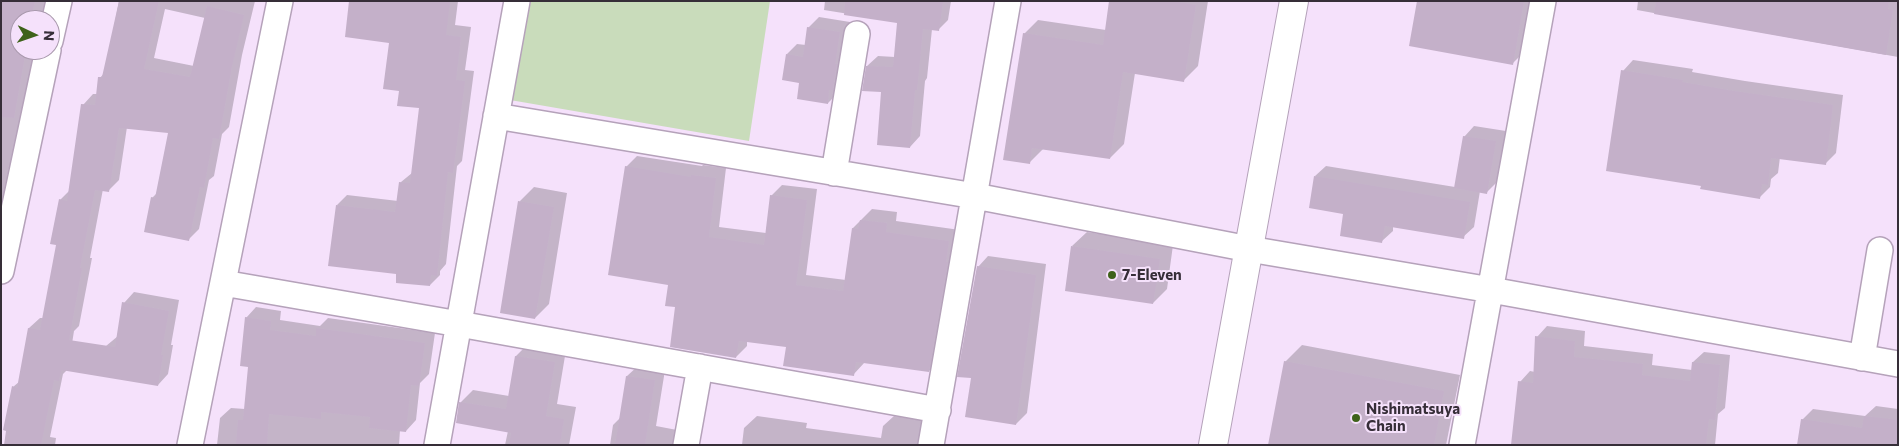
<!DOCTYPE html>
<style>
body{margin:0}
#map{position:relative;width:1899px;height:446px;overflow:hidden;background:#f5e1fb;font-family:Commissioner,sans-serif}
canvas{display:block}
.frame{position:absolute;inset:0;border:2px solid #362e38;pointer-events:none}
.north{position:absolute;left:10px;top:10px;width:50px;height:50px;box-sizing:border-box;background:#f5e1fb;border:1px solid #a999ad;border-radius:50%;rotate:93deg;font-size:14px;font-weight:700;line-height:20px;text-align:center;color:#362e38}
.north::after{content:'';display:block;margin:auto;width:18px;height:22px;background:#3e621a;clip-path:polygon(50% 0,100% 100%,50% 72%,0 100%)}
</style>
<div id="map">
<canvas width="1899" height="446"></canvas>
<div class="frame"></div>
<div class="north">N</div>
</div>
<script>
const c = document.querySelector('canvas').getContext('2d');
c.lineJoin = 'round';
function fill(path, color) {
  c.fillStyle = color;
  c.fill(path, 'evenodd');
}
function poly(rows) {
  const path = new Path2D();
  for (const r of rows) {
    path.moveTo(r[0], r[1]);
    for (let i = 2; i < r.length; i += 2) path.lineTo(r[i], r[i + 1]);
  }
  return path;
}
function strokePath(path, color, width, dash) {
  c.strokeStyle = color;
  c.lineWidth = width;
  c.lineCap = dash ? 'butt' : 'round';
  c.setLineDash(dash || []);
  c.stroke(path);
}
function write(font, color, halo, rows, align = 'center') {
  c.font = font + ' Commissioner,sans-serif';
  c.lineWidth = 4;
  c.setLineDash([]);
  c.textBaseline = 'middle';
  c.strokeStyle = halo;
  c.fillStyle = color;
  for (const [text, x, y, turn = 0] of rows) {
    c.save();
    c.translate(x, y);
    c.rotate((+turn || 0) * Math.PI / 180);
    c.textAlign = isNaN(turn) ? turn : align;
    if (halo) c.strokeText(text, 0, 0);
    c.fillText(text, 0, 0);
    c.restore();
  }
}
fill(poly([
 [531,1,770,1,749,141,510,100]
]), '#c9dcbb');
fill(poly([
 [1,1,52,1,48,20,20,20,20,50,34,50,13,164,9,168,1,211],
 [119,1,255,1,242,55,229,127,222,134,214,176,209,180,199,229,188,240,152,198,157,193,169,132,127,127,119,180,109,190,103,189,90,258,92,258,79,326,74,331,68,369,63,374,50,437,56,438,55,445,5,445,13,387,20,381,29,328,40,318,43,318,57,244,60,200,70,190,83,105,93,94,98,94,100,78,105,72],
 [165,9,205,18,194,66,154,58],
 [351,1,458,1,455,25,471,27,465,70,474,71,462,161,457,166,446,264,440,271,440,275,430,285,397,273,337,205,347,195,398,201,401,182,412,173,421,107,401,90,391,42],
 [825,1,951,1,948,20,938,30,932,29,927,78,925,81,920,136,910,147,882,91,867,66,878,56,895,57,899,22,824,10],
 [1111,1,1208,1,1198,66,1184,80,1135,73,1124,144,1110,158,1044,148,1030,162,1024,34,1038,20,1106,30],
 [1418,1,1537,1,1529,47,1513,63],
 [1638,1,1898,1,1898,57,1637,10],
 [819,17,850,22,839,92,828,103,801,82,787,54,797,44,806,45,808,28],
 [1633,60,1693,69,1692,72,1745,81,1843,95,1836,153,1825,164,1780,157,1778,173,1771,179,1770,187,1760,197,1702,185,1623,71],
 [1474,126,1506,131,1497,182,1487,192,1480,191,1474,227,1463,237,1393,226,1393,231,1382,241,1345,213,1315,176,1326,166,1455,187,1464,137],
 [637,156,702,166,703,165,726,168,719,227,766,233,771,196,782,185,817,189,806,275,846,280,853,228,872,209,897,212,896,221,960,230,939,360,929,371,865,362,853,375,787,346,747,341,747,346,736,357,676,306,626,167],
 [534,187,567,193,549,304,535,318,520,201],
 [1087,232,1173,245,1167,289,1153,303,1072,246],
 [988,256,1046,264,1027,413,1016,424,972,377,978,267],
 [134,292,179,300,171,345,173,345,168,374,158,385,106,346,118,336,124,303],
 [256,307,281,311,280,320,320,326,328,318,435,333,429,374,420,383,416,420,406,431,400,430,399,445,217,445,220,418,231,408,245,409,250,365,246,318],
 [1547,326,1585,331,1584,346,1653,354,1652,365,1692,370,1693,362,1704,352,1730,355,1725,408,1718,414,1715,445,1512,445,1520,382,1530,371,1535,372,1537,337],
 [528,344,566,350,557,404,576,407,569,445,505,445,508,431,457,422,461,402,473,390,509,396,516,356],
 [1302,345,1460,375,1446,445,1269,445,1285,362],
 [638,366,665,370,656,426,677,430,675,445,610,445,613,425,620,418,627,376],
 [1876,406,1898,409,1898,445,1802,420,1813,409,1865,416],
 [757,416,807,423,806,428,881,438,883,426,894,416,922,420,918,445,742,445,744,428]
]), '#0003');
fill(poly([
 [1,1,35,1,31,20,20,20,20,50,26,50,14,118,1,117],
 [119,1,159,1,144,69,190,77,207,6,244,15,232,66,219,139,213,138,204,188,200,187,189,241,144,232,151,197,155,198,168,133,119,128,109,192,95,190,80,268,82,268,69,340,115,347,122,302,169,311,161,355,163,355,158,386,61,370,59,381,54,380,41,445,4,445,6,431,3,430,12,386,17,388,28,328,40,330,56,245,50,244,59,199,67,201,81,104,95,105,98,77,102,77],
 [349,1,450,1,446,35,461,37,456,80,465,81,453,173,448,172,437,276,431,275,430,286,396,283,396,274,328,266,336,205,395,212,399,182,410,183,419,108,397,106,399,91,383,89,389,43,345,37],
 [845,1,943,1,939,31,923,29,917,90,915,90,910,148,877,145,881,92,862,91,866,66,893,67,897,23,844,15],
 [1109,1,1172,1,1196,5,1184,82,1123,72,1110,159,1032,148,1030,164,1003,160,1023,33,1103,45],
 [1417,1,1524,1,1513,65,1409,46],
 [1656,1,1889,1,1888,9,1893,10,1886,55,1654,14],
 [807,27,840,32,835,64,837,64,833,90,829,90,828,104,797,99,799,83,782,80,786,54,803,57],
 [1621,70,1683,80,1682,82,1734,91,1833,105,1826,165,1771,158,1768,185,1762,184,1760,199,1700,189,1701,186,1606,171],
 [1463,136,1496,141,1487,194,1454,188],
 [625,166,691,177,691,175,716,178,709,237,764,245,770,195,807,200,796,285,843,291,852,228,858,229,860,220,887,223,886,232,949,241,946,262,948,262,929,372,856,362,854,376,783,366,786,347,739,341,736,358,670,347,675,307,665,306,668,285,608,275],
 [1314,176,1470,202,1464,239,1385,226,1382,243,1340,236,1343,214,1309,208],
 [518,201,554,207,535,319,500,313],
 [1071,246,1160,259,1153,304,1065,291],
 [977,266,1036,275,1016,425,965,417,971,378,957,377],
 [245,317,271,321,270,330,316,336,316,328,425,343,419,386,411,385,406,432,369,428,370,417,321,412,321,419,269,414,267,445,236,445,238,420,243,420,248,367,240,366],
 [1535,336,1575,341,1574,357,1643,364,1642,375,1690,381,1692,362,1720,365,1715,420,1709,419,1706,445,1511,445,1518,381,1533,383],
 [515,356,555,362,546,416,564,419,560,445,509,445,511,433,456,423,459,402,506,409],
 [1284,361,1444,391,1434,445,1268,445],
 [626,376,655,380,645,445,615,445],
 [1864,416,1898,420,1898,445,1797,445,1801,419,1862,428]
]), '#c4b0c9');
const minor = poly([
 [50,41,59,1],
 [496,116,975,196,1249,249,1491,290,1898,364],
 [834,173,857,34],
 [1,271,48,50],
 [223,283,459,324,938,410],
 [1862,358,1880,250],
 [190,445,280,1],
 [437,445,517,1],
 [686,445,700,367],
 [931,445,1008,1],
 [1462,445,1543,1]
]);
const tertiary = poly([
 [1213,445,1294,1]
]);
strokePath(minor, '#b5a2ba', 28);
strokePath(tertiary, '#b5a2ba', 30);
strokePath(minor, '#fff', 25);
strokePath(tertiary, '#fff', 28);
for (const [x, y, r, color] of [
 [1112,275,5,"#3e621a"],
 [1356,418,5,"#3e621a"]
]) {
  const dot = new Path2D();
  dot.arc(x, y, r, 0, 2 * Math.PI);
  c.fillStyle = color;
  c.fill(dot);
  strokePath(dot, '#f5e1fb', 2);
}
write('bold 15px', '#362e38', '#f5e1fb', [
 ["7-Eleven",1122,275],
 ["Nishimatsuya",1366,409],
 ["Chain",1366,426]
], 'left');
</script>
